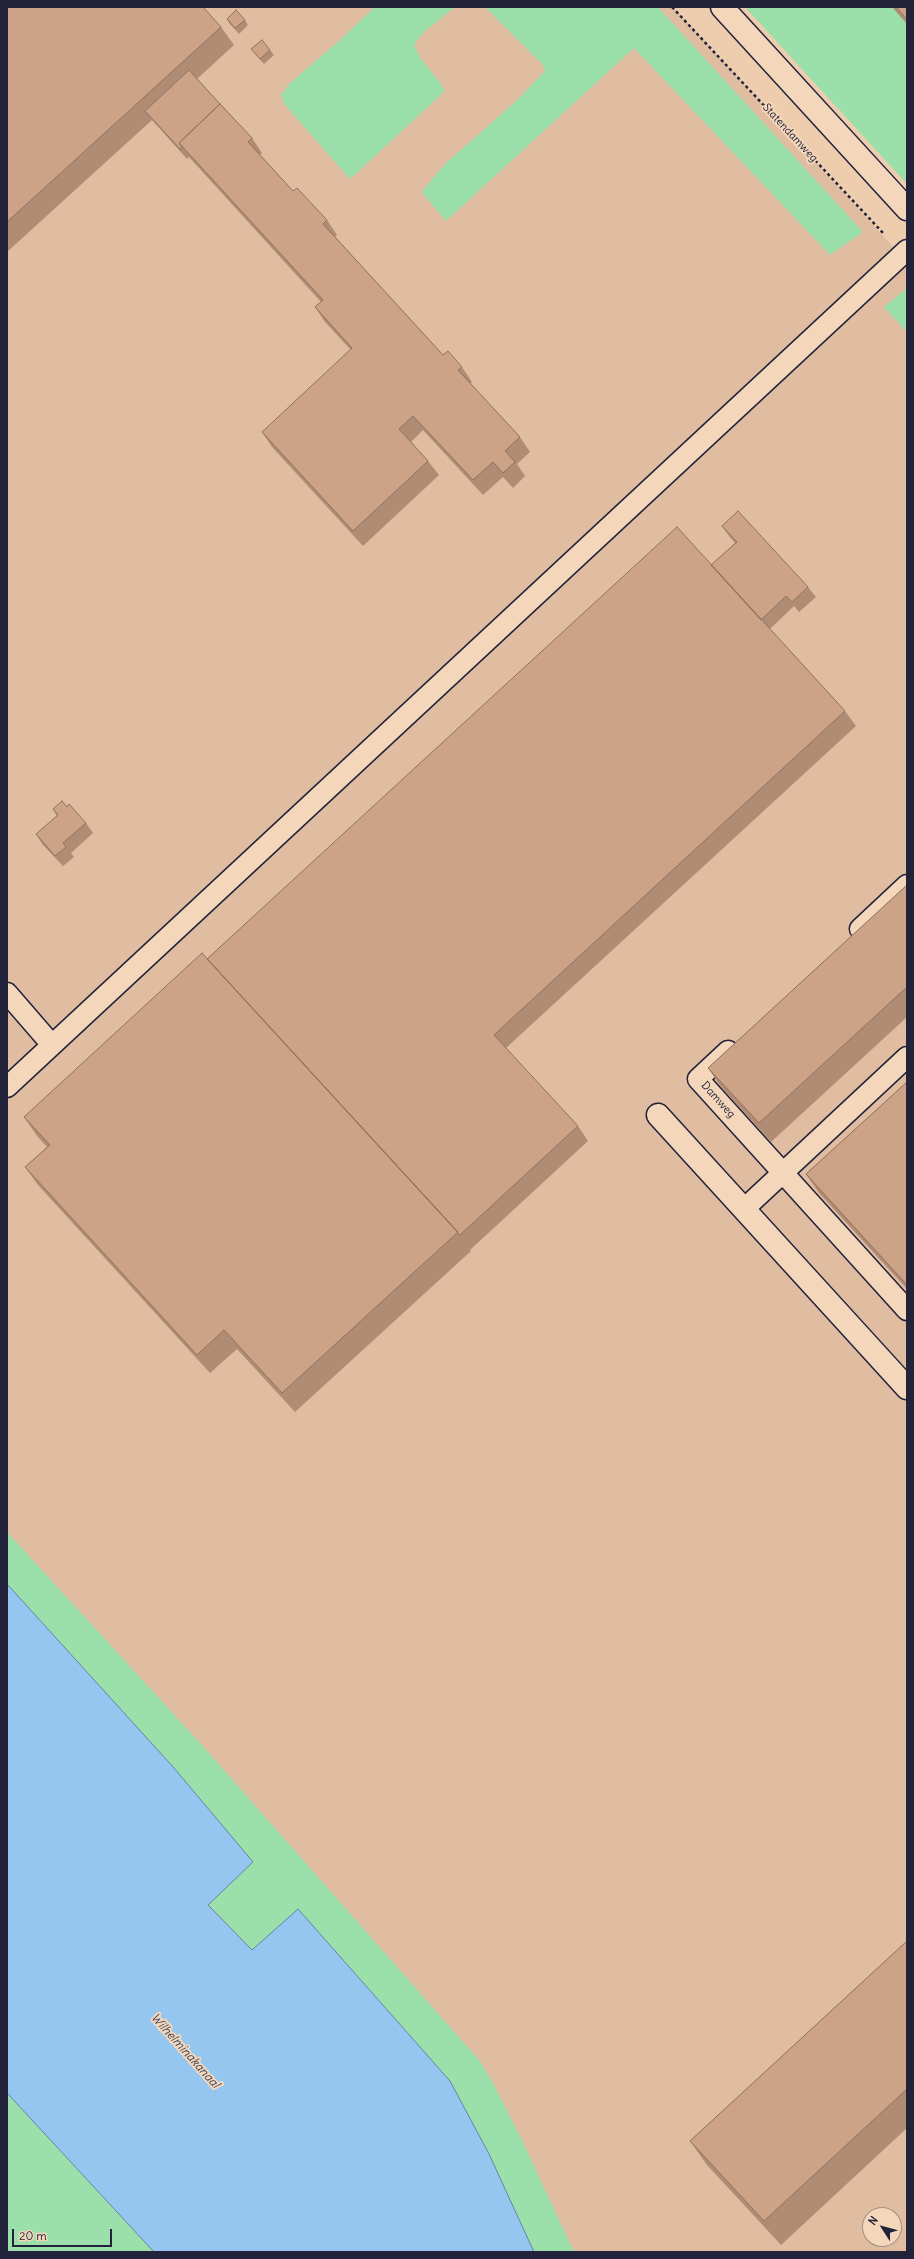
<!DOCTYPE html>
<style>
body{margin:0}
#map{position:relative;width:914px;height:2259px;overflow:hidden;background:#eeccae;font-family:Delius,sans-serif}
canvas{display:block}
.frame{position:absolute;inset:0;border:8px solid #22223b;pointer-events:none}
.north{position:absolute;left:862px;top:2207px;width:40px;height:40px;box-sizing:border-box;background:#f4d7ba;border:1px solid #a08f87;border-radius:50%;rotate:306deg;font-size:11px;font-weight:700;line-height:16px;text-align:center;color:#22223b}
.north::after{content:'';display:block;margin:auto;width:14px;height:18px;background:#22223b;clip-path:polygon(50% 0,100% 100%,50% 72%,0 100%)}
.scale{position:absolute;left:12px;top:2229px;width:100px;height:18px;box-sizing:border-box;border:2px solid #22223b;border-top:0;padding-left:5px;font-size:12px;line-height:14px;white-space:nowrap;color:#22223b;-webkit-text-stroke:3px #f4d7ba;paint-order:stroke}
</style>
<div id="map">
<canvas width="914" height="2259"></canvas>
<div class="frame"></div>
<div class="north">N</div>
<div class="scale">20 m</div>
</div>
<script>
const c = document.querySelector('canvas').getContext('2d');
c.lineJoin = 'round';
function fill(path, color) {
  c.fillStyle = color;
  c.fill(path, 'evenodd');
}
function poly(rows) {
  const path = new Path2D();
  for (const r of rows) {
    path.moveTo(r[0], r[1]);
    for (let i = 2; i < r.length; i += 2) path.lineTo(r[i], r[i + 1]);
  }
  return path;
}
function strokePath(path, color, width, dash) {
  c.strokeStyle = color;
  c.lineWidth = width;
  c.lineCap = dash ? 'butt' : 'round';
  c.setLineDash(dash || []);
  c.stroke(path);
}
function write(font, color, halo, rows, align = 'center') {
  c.font = font + ' Delius,sans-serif';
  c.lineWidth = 4;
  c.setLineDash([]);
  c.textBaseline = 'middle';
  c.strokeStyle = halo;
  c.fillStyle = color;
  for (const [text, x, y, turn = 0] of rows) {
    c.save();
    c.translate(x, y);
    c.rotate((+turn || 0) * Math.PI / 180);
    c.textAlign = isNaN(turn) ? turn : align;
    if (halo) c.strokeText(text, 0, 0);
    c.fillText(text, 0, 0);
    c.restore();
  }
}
fill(poly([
 [7,7,673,7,907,262,907,2252,339,2252,7,1882],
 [870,2215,894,2215,894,2239,870,2239]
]), '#e0bda1');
fill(poly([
 [375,7,455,7,425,31,417,40,414,46,421,59,441,84,444,89,443,93,350,179,285,105,281,95,290,83,339,41],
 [485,7,658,7,863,232,830,255,634,48,446,221,423,194,423,190,445,164,515,102,545,71,543,65],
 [745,7,897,7,907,17,907,184],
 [907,288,907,332,884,307],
 [7,1532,201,1744,479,2060,491,2079,521,2138,574,2252,534,2252,489,2154,450,2081,299,1910,252,1950,208,1904,253,1862,174,1768,7,1584],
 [7,2093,154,2252,7,2252]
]), '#9bdfaa');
const water = poly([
 [7,1584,174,1768,253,1862,208,1905,252,1950,298,1909,450,2081,489,2154,534,2252,154,2252,7,2093,7,1584]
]);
fill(water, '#94c6f0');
strokePath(water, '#6684a8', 1);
const lane = poly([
 [860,929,907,885],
 [7,993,52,1045],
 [728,1051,698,1079,907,1310],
 [7,1087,907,250],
 [744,1209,907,1057]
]);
const street = poly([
 [658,1115,907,1388]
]);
const secondary = poly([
 [722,7,907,209]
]);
strokePath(lane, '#22223b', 23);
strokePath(street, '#22223b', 25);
strokePath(secondary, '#22223b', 25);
strokePath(poly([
 [672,7,883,233]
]), '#22223b', 2.5, [3, 3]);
strokePath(lane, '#f4d7ba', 20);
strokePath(street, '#f4d7ba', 22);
strokePath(secondary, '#f4d7ba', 22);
fill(poly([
 [7,7,221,27,234,45,197,79,252,138,262,153,260,155,293,191,327,220,337,235,335,237,443,355,462,367,472,382,470,384,520,437,530,452,517,464,525,476,513,488,503,477,483,495,423,430,411,442,428,461,439,475,363,546,272,447,262,432,351,350,325,322,315,307,321,302,189,157,187,159,152,120,7,252],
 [892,7,907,7,907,24],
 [227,19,245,20,248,25,239,34,230,24],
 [251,49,270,50,274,55,264,64],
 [722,526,808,587,816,597,799,612,794,606,770,629,845,711,856,726,506,1048,578,1126,588,1141,470,1250,471,1251,295,1412,237,1349,210,1373,38,1185,25,1167,47,1147,37,1136,24,1117,207,959,711,565,735,543,729,536],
 [67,807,86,823,93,833,71,853,74,857,63,866,43,845,36,834,57,816,53,809],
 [907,885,907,1017,771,1142,721,1087,708,1068],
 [907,1082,907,1289,819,1193,806,1174],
 [907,1941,907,2128,781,2245,707,2165,690,2141]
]), '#b08c75');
const building = poly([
 [7,7,203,7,221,27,7,222,7,7],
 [896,7,907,7,907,19,896,7],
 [236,10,245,20,235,28,227,19,236,10],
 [262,40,270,50,260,59,251,49,262,40],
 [189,70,220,104,179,143,182,147,180,149,145,111,189,70],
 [220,104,252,138,248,142,293,191,297,188,327,220,323,224,443,355,448,351,462,367,458,370,520,437,505,451,515,462,503,473,493,462,473,480,413,416,399,429,428,461,353,531,262,432,352,348,315,307,323,300,179,143,220,104],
 [738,511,808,587,792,602,786,596,761,620,711,565,737,542,722,526,738,511],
 [677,527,845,711,494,1035,578,1126,460,1235,207,959,677,527],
 [62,801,67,807,69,804,86,823,63,843,66,847,55,856,36,834,58,815,53,809,62,801],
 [907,885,907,987,759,1123,708,1068,907,885],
 [202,953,458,1232,282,1393,224,1330,197,1355,25,1167,50,1145,24,1117,202,953],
 [907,1082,907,1285,806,1174,907,1082],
 [907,1941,907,2089,764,2221,690,2141,907,1941]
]);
fill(building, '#cda388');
strokePath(building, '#90725f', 1);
write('11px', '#22223b', '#f4d7ba', [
 ["Statendamweg",790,133,47],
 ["Damweg",718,1100,48]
]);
write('italic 12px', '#39435f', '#f4d7ba', [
 ["Wilhelminakanaal",185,2051,48]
]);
</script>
